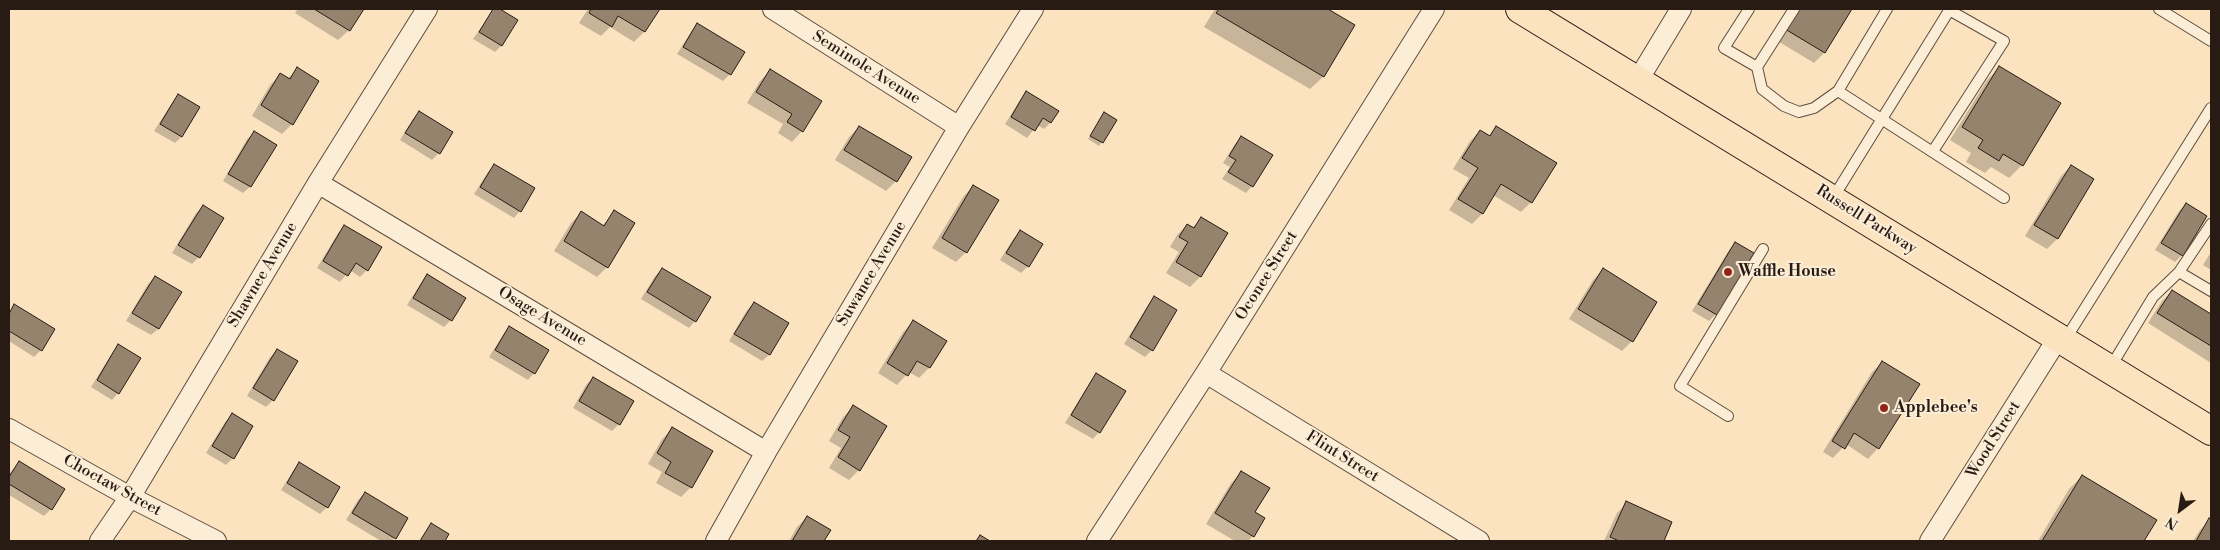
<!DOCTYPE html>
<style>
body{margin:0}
#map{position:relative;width:2220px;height:550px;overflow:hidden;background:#fbe3c0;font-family:"Libre Bodoni",serif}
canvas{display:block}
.frame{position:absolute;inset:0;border:10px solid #281b14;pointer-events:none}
.north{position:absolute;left:2155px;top:485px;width:50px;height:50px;-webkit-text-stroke:4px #fcedd6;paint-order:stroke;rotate:211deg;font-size:14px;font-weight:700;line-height:20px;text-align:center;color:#281b14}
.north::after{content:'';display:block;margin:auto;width:18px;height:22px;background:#281b14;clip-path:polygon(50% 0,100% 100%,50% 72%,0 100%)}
</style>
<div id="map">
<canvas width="2220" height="550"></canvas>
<div class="frame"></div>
<div class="north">N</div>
</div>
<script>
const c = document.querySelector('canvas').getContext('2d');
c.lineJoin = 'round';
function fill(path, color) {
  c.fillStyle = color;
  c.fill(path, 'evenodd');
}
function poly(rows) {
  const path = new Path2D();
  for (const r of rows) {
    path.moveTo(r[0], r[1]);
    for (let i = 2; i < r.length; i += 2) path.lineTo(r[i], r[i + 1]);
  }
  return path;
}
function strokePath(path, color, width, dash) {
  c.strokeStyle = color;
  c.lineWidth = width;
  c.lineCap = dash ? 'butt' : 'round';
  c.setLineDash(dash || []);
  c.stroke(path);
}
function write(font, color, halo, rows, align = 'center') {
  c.font = font + ' "Libre Bodoni",serif';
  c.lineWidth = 4;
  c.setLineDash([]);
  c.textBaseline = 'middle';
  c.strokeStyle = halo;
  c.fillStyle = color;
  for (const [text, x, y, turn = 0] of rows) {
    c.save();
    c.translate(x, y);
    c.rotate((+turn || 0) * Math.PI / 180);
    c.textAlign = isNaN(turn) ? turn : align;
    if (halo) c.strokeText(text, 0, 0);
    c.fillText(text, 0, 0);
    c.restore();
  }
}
fill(poly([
 [298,9,362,9,349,30,338,40,295,13],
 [494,9,497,9,517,20,501,46,495,52,473,39],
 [588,9,658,9,644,32,634,42,610,27,601,36,579,23],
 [1215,9,1326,9,1354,25,1323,77,1310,89,1204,27],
 [1795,9,1850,9,1824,53,1814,63,1776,40],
 [697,25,730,74,723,81,677,54,691,32],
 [2000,67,2059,104,2022,165,2009,178,1991,167,1985,173,1966,162,1971,153,1950,140,1987,80],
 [298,69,292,124,282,134,252,116,270,85,280,75,287,79],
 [770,71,802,131,792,142,778,133,783,124,747,103,760,81],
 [1026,93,1050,123,1044,129,1037,125,1027,138,1005,124,1020,100],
 [179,96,199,108,181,137,175,143,154,131,172,103],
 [419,113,439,153,432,160,400,140,412,120],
 [1101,117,1115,121,1099,146,1088,139],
 [859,127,896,181,886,191,835,160,849,137],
 [1496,128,1531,202,1521,212,1493,195,1482,214,1472,224,1449,210,1469,178,1453,169,1470,141,1480,131,1488,136],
 [254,133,275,145,250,187,243,193,223,181,247,139],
 [1242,137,1252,186,1246,193,1222,179,1230,167,1223,163,1235,144],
 [495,165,520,211,514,218,474,194,488,172],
 [2071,166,2092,179,2057,239,2047,249,2025,236,2061,176],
 [973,186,966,252,956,262,932,248,963,197],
 [2186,204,2182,255,2175,262,2155,250,2179,211],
 [203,207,222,218,199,257,192,264,172,253,196,213],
 [614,212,607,267,597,277,554,251,571,223,581,213,602,226],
 [1202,218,1226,233,1200,277,1190,287,1166,273,1179,252,1170,247,1177,235,1187,225,1192,228],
 [345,226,367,270,360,277,350,270,340,282,317,268,338,233],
 [1020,232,1028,266,1021,273,1000,260,1013,239],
 [1735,244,1716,314,1709,321,1692,311,1729,250],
 [2211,252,2211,270,2203,265],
 [662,269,695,321,689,328,641,299,655,276],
 [1603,270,1632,341,1622,351,1569,319,1593,280],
 [427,276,451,320,444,327,407,305,421,283],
 [155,277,180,292,158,329,151,335,126,321,148,284],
 [2172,291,2211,315,2211,363,2148,323,2162,301],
 [1155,298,1152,350,1145,357,1124,344,1148,305],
 [754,303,787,323,769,355,762,361,729,341,747,310],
 [15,306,41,350,34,357,9,341,9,312],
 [913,322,929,368,919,378,909,372,897,385,878,373,903,332],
 [509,328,534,373,528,380,489,357,503,335],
 [118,346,118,393,112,400,91,387,112,353],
 [277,350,273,400,266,407,247,396,270,357],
 [1883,362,1878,448,1868,459,1846,444,1833,458,1823,452,1872,372],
 [1096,375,1099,432,1093,439,1065,423,1090,382],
 [593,378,632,402,619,424,612,431,573,408,586,385],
 [853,407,859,470,849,480,829,468,841,448,829,441,843,417],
 [232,415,233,458,226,465,206,453,225,422],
 [672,429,711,452,691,487,681,497,656,483,662,472,648,464,662,439],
 [19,462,51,509,44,516,9,495,9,474],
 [300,464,327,507,320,514,281,490,293,471],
 [1241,473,1253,536,1248,541,1235,541,1206,524,1231,483],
 [2082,476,2155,520,2143,541,2038,541,2069,489],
 [365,493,407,518,392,541,381,541,346,520,358,500],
 [1627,503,1671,523,1662,541,1604,541,1617,513],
 [807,517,829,530,823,541,789,541,797,527],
 [2210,520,2211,541,2193,541,2200,530],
 [431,525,448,535,444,541,419,541]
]), '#0003');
const building = poly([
 [314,9,364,9,350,31,314,9],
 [493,9,500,9,518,20,502,46,479,32,493,9],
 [591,9,660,9,645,32,618,16,612,27,589,13,591,9],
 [1219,9,1328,9,1355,25,1324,77,1216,13,1219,9],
 [1798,9,1852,9,1825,53,1785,29,1798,9],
 [697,23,745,52,731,75,683,47,697,23],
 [1999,66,2061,103,2023,166,2003,154,1999,161,1978,148,1983,140,1962,127,1999,66],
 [297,67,319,81,293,125,261,105,280,73,290,79,297,67],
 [770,69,822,101,803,132,787,122,792,114,756,92,770,69],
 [1026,91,1059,111,1051,123,1043,118,1035,131,1011,117,1026,91],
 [178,94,200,107,182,137,160,124,178,94],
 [419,111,453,132,440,154,405,133,419,111],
 [1104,112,1117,120,1103,143,1090,136,1104,112],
 [859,126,912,157,897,182,844,150,859,126],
 [1496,126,1557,163,1532,203,1501,184,1483,214,1458,199,1478,168,1462,158,1480,130,1490,136,1496,126],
 [254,131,277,145,251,187,228,174,254,131],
 [1241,136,1273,155,1253,187,1228,172,1236,160,1229,156,1241,136],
 [494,164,535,188,521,212,480,187,494,164],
 [2071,165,2094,179,2058,239,2034,225,2071,165],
 [973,185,999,200,967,253,942,238,973,185],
 [2186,203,2207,216,2183,256,2161,243,2186,203],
 [203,205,224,218,200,258,178,245,203,205],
 [614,210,635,223,608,268,564,241,581,211,604,226,614,210],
 [1201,217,1228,233,1201,277,1176,262,1188,242,1179,237,1187,224,1194,228,1201,217],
 [344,225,382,247,368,271,356,263,348,276,323,261,344,225],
 [1020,230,1043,244,1029,267,1006,253,1020,230],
 [1735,242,1754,253,1717,315,1698,304,1735,242],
 [662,268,711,297,696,322,647,292,662,268],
 [1603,268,1657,302,1633,342,1578,309,1603,268],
 [427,274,466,298,452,321,413,298,427,274],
 [155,276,182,292,159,329,132,313,155,276],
 [2172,290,2211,314,2211,346,2157,313,2172,290],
 [1154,296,1177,310,1153,351,1130,337,1154,296],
 [754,302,789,323,770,355,734,334,754,302],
 [14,304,55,329,42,351,9,331,9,314,14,304],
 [913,320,947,341,930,368,917,361,908,376,887,363,913,320],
 [509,326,549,350,535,374,495,350,509,326],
 [118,344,141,358,119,394,97,380,118,344],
 [277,349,298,361,274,401,253,388,277,349],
 [1882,361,1920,384,1879,449,1854,433,1845,449,1832,441,1882,361],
 [1096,373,1126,391,1100,433,1071,415,1096,373],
 [593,377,634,401,620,425,579,401,593,377],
 [853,405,887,426,860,471,838,457,850,437,838,430,853,405],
 [232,413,253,426,234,459,212,446,232,413],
 [672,427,713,451,692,488,665,473,671,462,657,453,672,427],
 [19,461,65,489,52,510,9,484,9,477,19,461],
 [299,462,340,487,328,508,287,483,299,462],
 [1241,471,1270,488,1255,512,1265,518,1254,537,1215,513,1241,471],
 [2082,475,2157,520,2144,541,2042,541,2082,475],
 [365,492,408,518,396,539,352,513,365,492],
 [1626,501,1672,522,1664,541,1619,541,1610,537,1626,501],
 [807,516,831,530,824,541,792,541,807,516],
 [2209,518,2211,519,2211,541,2196,541,2209,518],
 [431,523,449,534,445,541,420,541,431,523],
 [980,535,990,541,976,541,980,535]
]);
fill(building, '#96836d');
strokePath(building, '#281b14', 1);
const service = poly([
 [1749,9,1724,48,1757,67],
 [1794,9,1757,67,1762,89,1784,106,1799,112,1814,108,1838,91],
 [1887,9,1838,91,2004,198],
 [2159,9,2211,41],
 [1933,151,2004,41,1949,10],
 [1833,198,1950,9],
 [2211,224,2179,272,2211,291],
 [2065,340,2211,108],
 [2110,368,2153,297,2179,272],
 [1728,416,1680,386,1763,249]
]);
const minor = poly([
 [773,9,959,127],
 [1638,80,1681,9],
 [318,183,766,452],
 [1206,373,1479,541],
 [9,429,130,497,216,541],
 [100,541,130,497,318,183,427,9],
 [716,541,766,452,959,127,1033,9],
 [1097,541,1206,373,1434,9],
 [1930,541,2058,338]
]);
const primary = poly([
 [1520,9,2211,431]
]);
strokePath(service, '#5d4d3f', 12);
strokePath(minor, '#5d4d3f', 22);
strokePath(primary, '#281b14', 30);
strokePath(service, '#fcedd6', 10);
strokePath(minor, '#fcedd6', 20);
strokePath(primary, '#fbe3c0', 28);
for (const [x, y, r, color] of [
 [1728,272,5,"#8f2418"],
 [1884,408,5,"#8f2418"]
]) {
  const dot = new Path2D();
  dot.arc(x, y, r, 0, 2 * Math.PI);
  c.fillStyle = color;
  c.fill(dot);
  strokePath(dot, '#fcedd6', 2);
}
write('16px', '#281b14', '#fcedd6', [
 ["Seminole Avenue",866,68,32],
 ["Russell Parkway",1866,220,32],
 ["Suwanee Avenue",872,274,-59],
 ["Shawnee Avenue",263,275,-59],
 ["Oconee Street",1267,276,-58],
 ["Osage Avenue",542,317,31],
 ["Wood Street",1994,440,-58],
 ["Flint Street",1342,457,32],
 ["Choctaw Street",112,486,29]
]);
write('bold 16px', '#281b14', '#fcedd6', [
 ["Waffle House",1738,272],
 ["Applebee's",1894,408]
], 'left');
</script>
